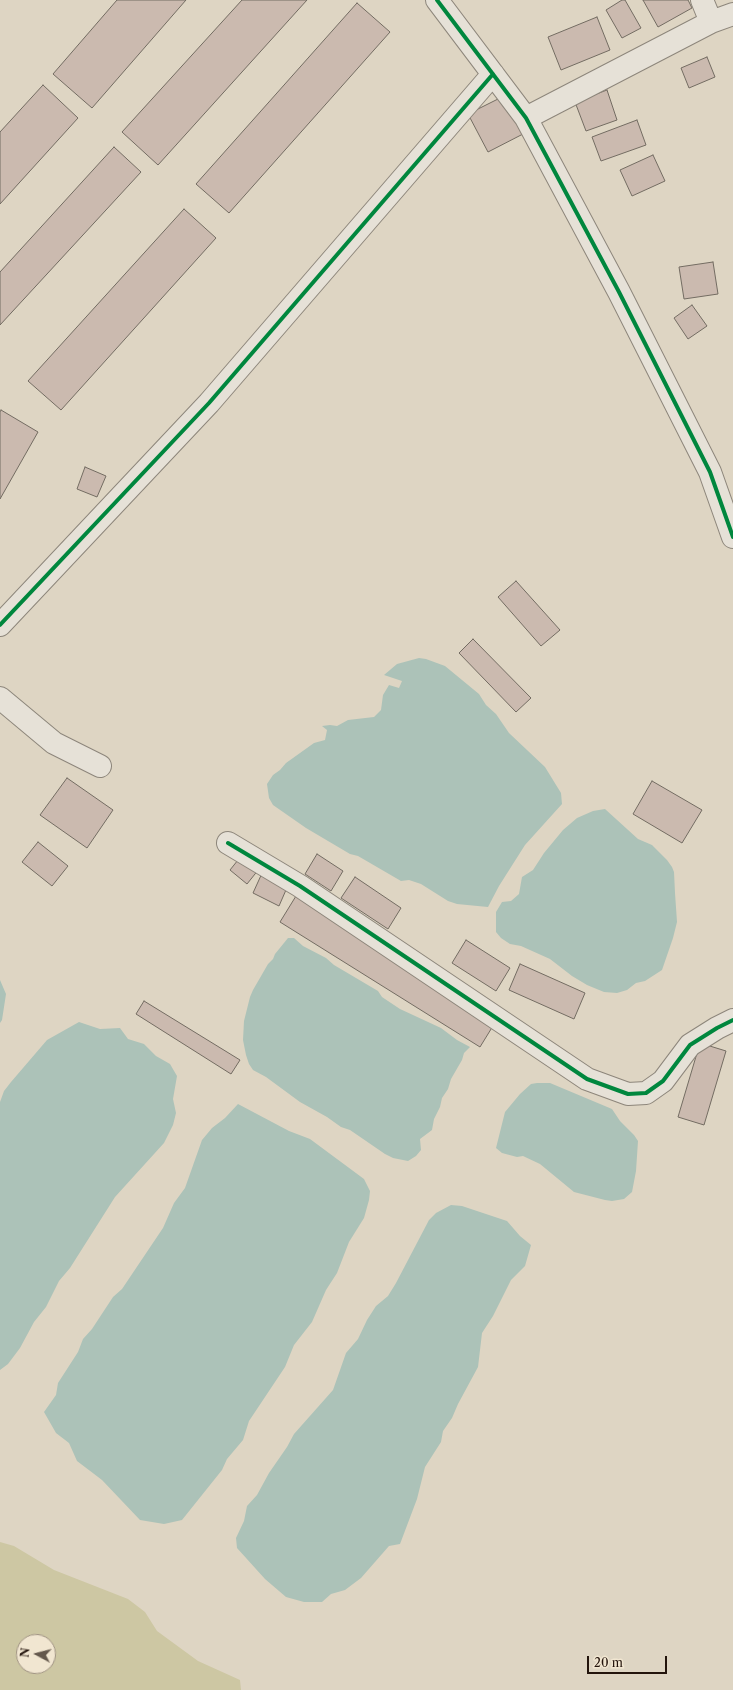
<!DOCTYPE html>
<style>
body{margin:0}
#map{position:relative;width:733px;height:1690px;overflow:hidden;background:#ded5c3;font-family:"Libre Caslon Text",serif}
canvas{display:block}
.north{position:absolute;left:16px;top:1634px;width:40px;height:40px;box-sizing:border-box;background:#f1e6d1;border:1px solid #9f9282;border-radius:50%;rotate:277deg;font-size:11px;font-weight:700;line-height:16px;text-align:center;color:#23140c}
.north::after{content:'';display:block;margin:auto;width:14px;height:18px;background:#64584c;clip-path:polygon(50% 0,100% 100%,50% 72%,0 100%)}
.scale{position:absolute;left:587px;top:1656px;width:80px;height:18px;box-sizing:border-box;border:2px solid #23140c;border-top:0;padding-left:5px;font-size:12px;line-height:14px;white-space:nowrap;color:#23140c;-webkit-text-stroke:3px #f1e6d1;paint-order:stroke}
</style>
<div id="map">
<canvas width="733" height="1690"></canvas>
<div class="north">N</div>
<div class="scale">20 m</div>
</div>
<script>
const c = document.querySelector('canvas').getContext('2d');
c.lineJoin = 'round';
function fill(path, color) {
  c.fillStyle = color;
  c.fill(path, 'evenodd');
}
function poly(rows) {
  const path = new Path2D();
  for (const r of rows) {
    path.moveTo(r[0], r[1]);
    for (let i = 2; i < r.length; i += 2) path.lineTo(r[i], r[i + 1]);
  }
  return path;
}
function strokePath(path, color, width, dash) {
  c.strokeStyle = color;
  c.lineWidth = width;
  c.lineCap = dash ? 'butt' : 'round';
  c.setLineDash(dash || []);
  c.stroke(path);
}
fill(poly([
 [0,1542,14,1546,54,1570,128,1599,145,1612,157,1631,198,1661,240,1680,241,1690,0,1690],
 [24,1642,48,1642,48,1666,24,1666]
]), '#cdc7a3');
fill(poly([
 [419,658,426,659,445,666,479,694,486,705,496,714,509,733,545,767,561,793,562,804,525,845,499,886,488,907,457,904,448,901,421,884,409,880,401,881,358,856,350,854,306,828,273,805,269,798,267,784,273,775,280,770,286,763,314,743,325,740,327,730,322,726,330,725,337,726,348,720,374,717,381,710,383,695,389,685,399,688,402,681,384,675,397,664],
 [605,809,638,839,652,845,667,860,672,867,674,872,675,893,677,922,673,938,662,970,645,981,636,983,627,990,617,993,604,992,587,985,572,976,550,959,521,946,510,944,501,938,496,932,496,912,502,902,511,901,519,894,522,877,533,870,544,853,563,830,577,818,593,811],
 [288,938,294,938,303,946,326,958,334,965,378,991,382,997,400,1009,441,1028,457,1040,470,1047,464,1053,462,1060,451,1079,448,1089,442,1098,440,1107,434,1119,432,1130,420,1139,421,1150,416,1156,408,1161,393,1158,385,1154,350,1130,341,1127,327,1117,300,1102,266,1077,253,1070,249,1064,246,1055,243,1040,244,1021,250,997,253,990,268,964,273,959,275,954],
 [0,980,6,994,2,1020,0,1023],
 [79,1022,100,1029,120,1028,128,1039,144,1044,156,1056,170,1064,177,1076,173,1099,176,1113,173,1125,164,1143,115,1197,70,1268,59,1281,46,1307,34,1322,20,1348,8,1364,0,1370,0,1102,4,1091,11,1082,47,1040],
 [537,1083,550,1083,612,1109,620,1121,634,1135,638,1141,636,1171,632,1192,624,1199,612,1201,605,1200,574,1192,540,1164,523,1156,517,1157,502,1153,496,1148,505,1112,520,1094,531,1084],
 [238,1104,289,1131,310,1139,364,1179,370,1191,369,1200,364,1218,349,1242,337,1273,326,1290,312,1322,294,1345,285,1367,249,1421,243,1440,227,1459,222,1470,182,1520,164,1524,140,1520,102,1480,77,1461,69,1443,56,1433,44,1412,56,1395,58,1383,78,1352,83,1339,92,1329,113,1297,122,1289,163,1228,174,1203,185,1188,202,1140,212,1128,225,1118],
 [451,1205,462,1206,507,1221,520,1236,531,1245,525,1266,511,1280,493,1316,482,1333,478,1367,458,1404,452,1418,443,1431,441,1442,425,1467,417,1499,400,1544,389,1546,361,1578,345,1590,331,1594,322,1602,304,1602,286,1597,265,1579,237,1548,236,1538,244,1521,247,1506,257,1495,269,1473,287,1447,294,1434,333,1390,346,1353,358,1339,367,1320,376,1306,388,1296,396,1283,429,1220,436,1213]
]), '#acc2b8');
const building = poly([
 [117,0,186,0,92,108,53,74,117,0],
 [242,0,307,0,158,165,122,132,242,0],
 [622,0,625,0,641,28,622,38,606,10,622,0],
 [643,0,688,0,692,8,658,27,643,0],
 [357,3,390,32,229,213,196,184,357,3],
 [597,17,610,50,561,70,548,37,597,17],
 [707,57,715,77,689,88,681,68,707,57],
 [43,85,78,118,0,204,0,132,43,85],
 [607,90,617,120,586,131,575,102,607,90],
 [504,96,523,134,488,152,468,114,504,96],
 [637,120,646,145,601,161,592,137,637,120],
 [114,147,141,172,0,325,0,272,114,147],
 [653,155,665,181,632,196,620,170,653,155],
 [184,209,216,238,61,410,28,381,184,209],
 [713,262,718,294,684,299,679,267,713,262],
 [692,305,707,326,688,339,674,318,692,305],
 [1,410,38,432,0,499,0,412,1,410],
 [85,467,106,476,97,497,77,489,85,467],
 [516,581,560,630,541,646,498,597,516,581],
 [473,639,531,698,516,712,459,653,473,639],
 [67,778,113,810,87,848,40,815,67,778],
 [652,781,702,810,682,843,633,814,652,781],
 [38,842,68,866,52,886,22,862,38,842],
 [317,854,343,871,331,891,305,874,317,854],
 [242,855,259,869,247,884,230,870,242,855],
 [263,871,289,883,279,906,253,893,263,871],
 [355,877,401,908,388,929,341,898,355,877],
 [296,896,496,1021,480,1047,280,922,296,896],
 [466,940,510,968,496,991,452,963,466,940],
 [520,964,585,993,574,1019,509,990,520,964],
 [144,1001,240,1060,231,1074,136,1014,144,1001],
 [700,1043,726,1051,704,1125,678,1117,700,1043]
]);
fill(building, '#cbbaaf');
strokePath(building, '#736c62', 1);
const minor = poly([
 [437,0,526,118,619,292,710,472,733,537],
 [702,0,711,22],
 [526,118,711,22,733,14],
 [0,625,209,403,493,74],
 [0,698,54,743,100,766],
 [228,843,300,886,587,1079,628,1094,646,1093,663,1081,690,1045,717,1028,733,1020]
]);
strokePath(minor, '#8d867b', 24);
strokePath(minor, '#e6e1d7', 22);
strokePath(poly([
 [437,0,526,118,619,292,710,472,733,537],
 [0,625,209,403,493,74],
 [228,843,300,886,587,1079,628,1094,646,1093,663,1081,690,1045,717,1028,733,1020]
]), '#00873e', 4);
</script>
